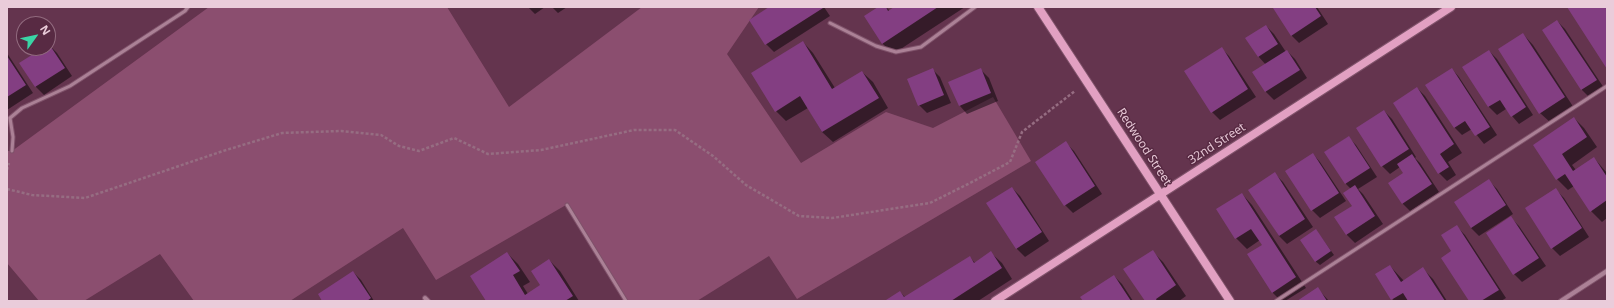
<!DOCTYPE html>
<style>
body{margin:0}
#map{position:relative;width:1614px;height:308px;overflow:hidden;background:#64344e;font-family:"Open Sans",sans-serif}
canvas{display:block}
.frame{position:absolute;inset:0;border:8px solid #eaccda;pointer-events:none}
.north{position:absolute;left:16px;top:16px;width:40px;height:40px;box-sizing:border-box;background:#582a43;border:1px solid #926b7f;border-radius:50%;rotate:57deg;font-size:11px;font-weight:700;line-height:16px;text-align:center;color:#eaccda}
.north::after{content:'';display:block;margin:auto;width:14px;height:18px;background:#3ad4a5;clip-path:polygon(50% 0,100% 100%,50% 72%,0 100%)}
</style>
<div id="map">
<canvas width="1614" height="308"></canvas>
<div class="frame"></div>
<div class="north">N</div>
</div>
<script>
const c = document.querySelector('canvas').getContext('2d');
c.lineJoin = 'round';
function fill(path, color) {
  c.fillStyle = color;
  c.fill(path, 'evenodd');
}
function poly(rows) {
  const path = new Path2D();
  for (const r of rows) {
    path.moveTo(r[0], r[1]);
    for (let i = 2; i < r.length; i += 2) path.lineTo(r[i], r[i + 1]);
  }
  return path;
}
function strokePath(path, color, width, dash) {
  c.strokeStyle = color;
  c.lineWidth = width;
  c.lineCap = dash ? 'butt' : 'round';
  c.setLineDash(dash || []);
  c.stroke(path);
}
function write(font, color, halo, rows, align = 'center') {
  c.font = font + ' "Open Sans",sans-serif';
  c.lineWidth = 3;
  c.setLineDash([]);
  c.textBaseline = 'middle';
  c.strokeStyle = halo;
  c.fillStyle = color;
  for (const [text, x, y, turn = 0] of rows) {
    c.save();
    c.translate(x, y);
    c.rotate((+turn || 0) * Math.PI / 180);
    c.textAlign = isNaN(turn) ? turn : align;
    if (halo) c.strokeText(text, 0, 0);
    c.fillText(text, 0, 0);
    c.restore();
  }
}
fill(poly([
 [209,7,447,7,509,107,642,7,759,7,727,54,801,163,886,112,933,128,993,97,1031,161,797,299,769,256,697,301,626,301,566,205,436,280,403,228,290,301,194,301,160,254,84,301,39,301,7,263,7,151,12,151]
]), '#8b4e6f');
fill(poly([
 [528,7,545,7,535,14],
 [552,7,567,7,558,13],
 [770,7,824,7,830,16,774,52,766,44,750,20],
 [880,7,886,7,890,11,896,7,965,7,893,54,882,43],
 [1277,7,1317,7,1328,24,1299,43,1291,35],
 [1557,21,1565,29,1604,88,1590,98,1582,90,1543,30],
 [1266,26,1274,34,1286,52,1287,51,1295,59,1307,78,1274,100,1266,92,1254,73,1266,65,1258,56],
 [1523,34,1533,45,1574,108,1551,123,1540,113],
 [803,42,813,53,835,88,862,72,873,82,888,108,833,142,822,132,808,108,786,121,776,111],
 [49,45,57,53,72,76,44,95,36,87,21,64,45,48,48,48],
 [1221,48,1229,56,1256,97,1220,120,1212,112],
 [1489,51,1497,59,1533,115,1519,124,1506,109,1497,115,1489,107,1464,67],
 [7,53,33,93,7,110],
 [932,69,940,77,951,103,927,113,919,105],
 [1452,69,1459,77,1497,135,1484,144,1472,129,1462,135,1454,127],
 [981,70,989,78,998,101,967,114,960,106],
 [1417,88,1425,96,1462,153,1448,162,1456,175,1447,181,1439,173,1394,104],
 [1384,111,1392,119,1416,157,1415,158,1420,163,1439,192,1410,211,1402,203,1404,173,1400,167,1390,174,1382,166],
 [1574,118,1584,128,1597,147,1572,165,1576,170,1594,158,1607,173,1607,218,1602,222,1591,211,1574,186,1568,190,1557,179,1534,145],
 [1348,137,1356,145,1377,177,1358,189,1363,194,1383,224,1355,243,1347,235,1336,217,1353,206,1351,189,1346,184,1325,152],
 [1066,143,1074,151,1102,194,1073,213,1065,205],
 [1313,154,1320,162,1346,201,1320,218,1312,210],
 [1275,174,1283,182,1313,227,1287,244,1279,236,1250,190],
 [1489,181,1497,189,1513,214,1479,236,1471,228],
 [1012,188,1020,196,1049,241,1025,257,1017,249,988,204],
 [1556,190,1564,198,1589,237,1560,256,1552,248],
 [1242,194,1252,205,1306,288,1285,301,1281,301,1272,292,1263,245,1260,240,1247,249,1236,238],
 [1511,218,1519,226,1546,266,1522,282,1514,274],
 [1457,227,1465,235,1506,298,1501,301,1470,301,1452,251],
 [1316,230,1334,255,1320,265,1315,261],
 [1152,251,1163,262,1186,296,1179,301,1146,301],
 [507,253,518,264,530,282,523,286,528,294,541,285,549,260,560,271,579,301,488,301],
 [991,253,1002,263,1012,279,978,301,888,301,900,292,906,298,970,257,975,263],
 [1390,266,1404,281,1423,269,1433,279,1447,301,1394,301,1376,275],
 [353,272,361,280,374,301,324,301],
 [1114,276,1122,284,1133,301,1084,301],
 [1318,289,1329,301,1299,301]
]), '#0007');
fill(poly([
 [769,7,822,7,823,8,765,45,749,20],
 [878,7,886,7,888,11,894,7,938,7,882,44,864,16],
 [1275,7,1315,7,1321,16,1291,36,1273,8],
 [1567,7,1605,7,1607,10,1607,69],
 [1557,20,1597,80,1581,90,1542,30],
 [1266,25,1278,44,1258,57,1245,38],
 [1523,33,1565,97,1539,114,1498,49],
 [803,41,832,89,862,71,879,98,822,132,800,96,775,112,751,73],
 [49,44,65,68,35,87,19,63,43,48,48,48],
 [1222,47,1248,89,1211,113,1184,71],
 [1287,50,1300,70,1265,92,1252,72],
 [1489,50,1526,107,1511,117,1500,100,1488,107,1462,67],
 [7,56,26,85,7,97],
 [933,68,944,95,918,106,907,79],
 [981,68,991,93,959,106,948,82],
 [1452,68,1490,127,1475,136,1465,121,1454,128,1425,85],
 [1417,87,1454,144,1440,154,1449,167,1438,174,1393,103],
 [1384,110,1409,149,1381,167,1356,128],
 [1574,117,1587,137,1562,154,1573,171,1594,157,1607,177,1607,200,1590,212,1565,174,1556,180,1533,145],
 [1349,136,1370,168,1345,184,1324,152],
 [1066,141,1095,186,1064,206,1035,162],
 [1313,153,1339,193,1311,211,1285,171],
 [1412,154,1432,184,1402,204,1388,183,1403,173,1397,164],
 [1275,172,1305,219,1279,236,1248,190],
 [1489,179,1506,205,1471,228,1454,202],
 [1355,185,1375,216,1346,235,1334,217,1352,206,1343,193],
 [1012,187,1042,232,1016,249,986,203],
 [1556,188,1582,228,1551,249,1525,208],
 [1242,193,1296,277,1272,293,1247,254,1262,245,1251,229,1235,239,1216,209],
 [1511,216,1539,258,1513,275,1486,233],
 [1457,225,1499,290,1481,301,1469,301,1441,258,1451,251,1441,235],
 [1316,229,1331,251,1315,262,1300,240],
 [1153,250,1176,285,1156,299,1157,301,1145,301,1123,269],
 [991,251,1002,268,951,301,887,301,886,300,900,291,904,297,970,256,974,263],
 [507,252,520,271,513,275,525,295,540,285,531,271,549,259,573,296,565,301,486,301,470,276],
 [1390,265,1401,282,1423,267,1445,301,1408,301,1403,293,1391,300,1375,274],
 [353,271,371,298,367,301,322,301,318,294],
 [1114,275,1131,301,1083,301,1080,297],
 [1318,287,1327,301,1297,301]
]), '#833e82');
const lane = poly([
 [830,23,876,46,896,52,921,47,975,7],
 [12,151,13,137,10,118,22,108,70,86,185,11,188,7],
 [567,205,626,301],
 [1276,301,1607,86]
]);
const street = poly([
 [425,298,428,301],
 [1561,301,1607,271]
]);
const secondary = poly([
 [1038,7,1230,301],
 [995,301,1451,7]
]);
strokePath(lane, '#7f526a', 5);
strokePath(street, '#7f526a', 6);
strokePath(secondary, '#7f526a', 10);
strokePath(poly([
 [7,170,9,163],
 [7,189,32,195,85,198,223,151,282,133,341,131,381,135,399,146,419,151,454,138,488,154,541,150,634,130,675,130,713,156,746,185,799,216,832,218,930,203,970,183,1010,162,1022,132,1075,91]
]), '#966d82', 2.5, [3, 2]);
strokePath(lane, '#ab8196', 3);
strokePath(street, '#ab8196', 4);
strokePath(secondary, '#e2a0c2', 8);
write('12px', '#eaccda', '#582a43', [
 ["32nd Street",1217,144,-33],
 ["Redwood Street",1144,147,57]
]);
</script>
